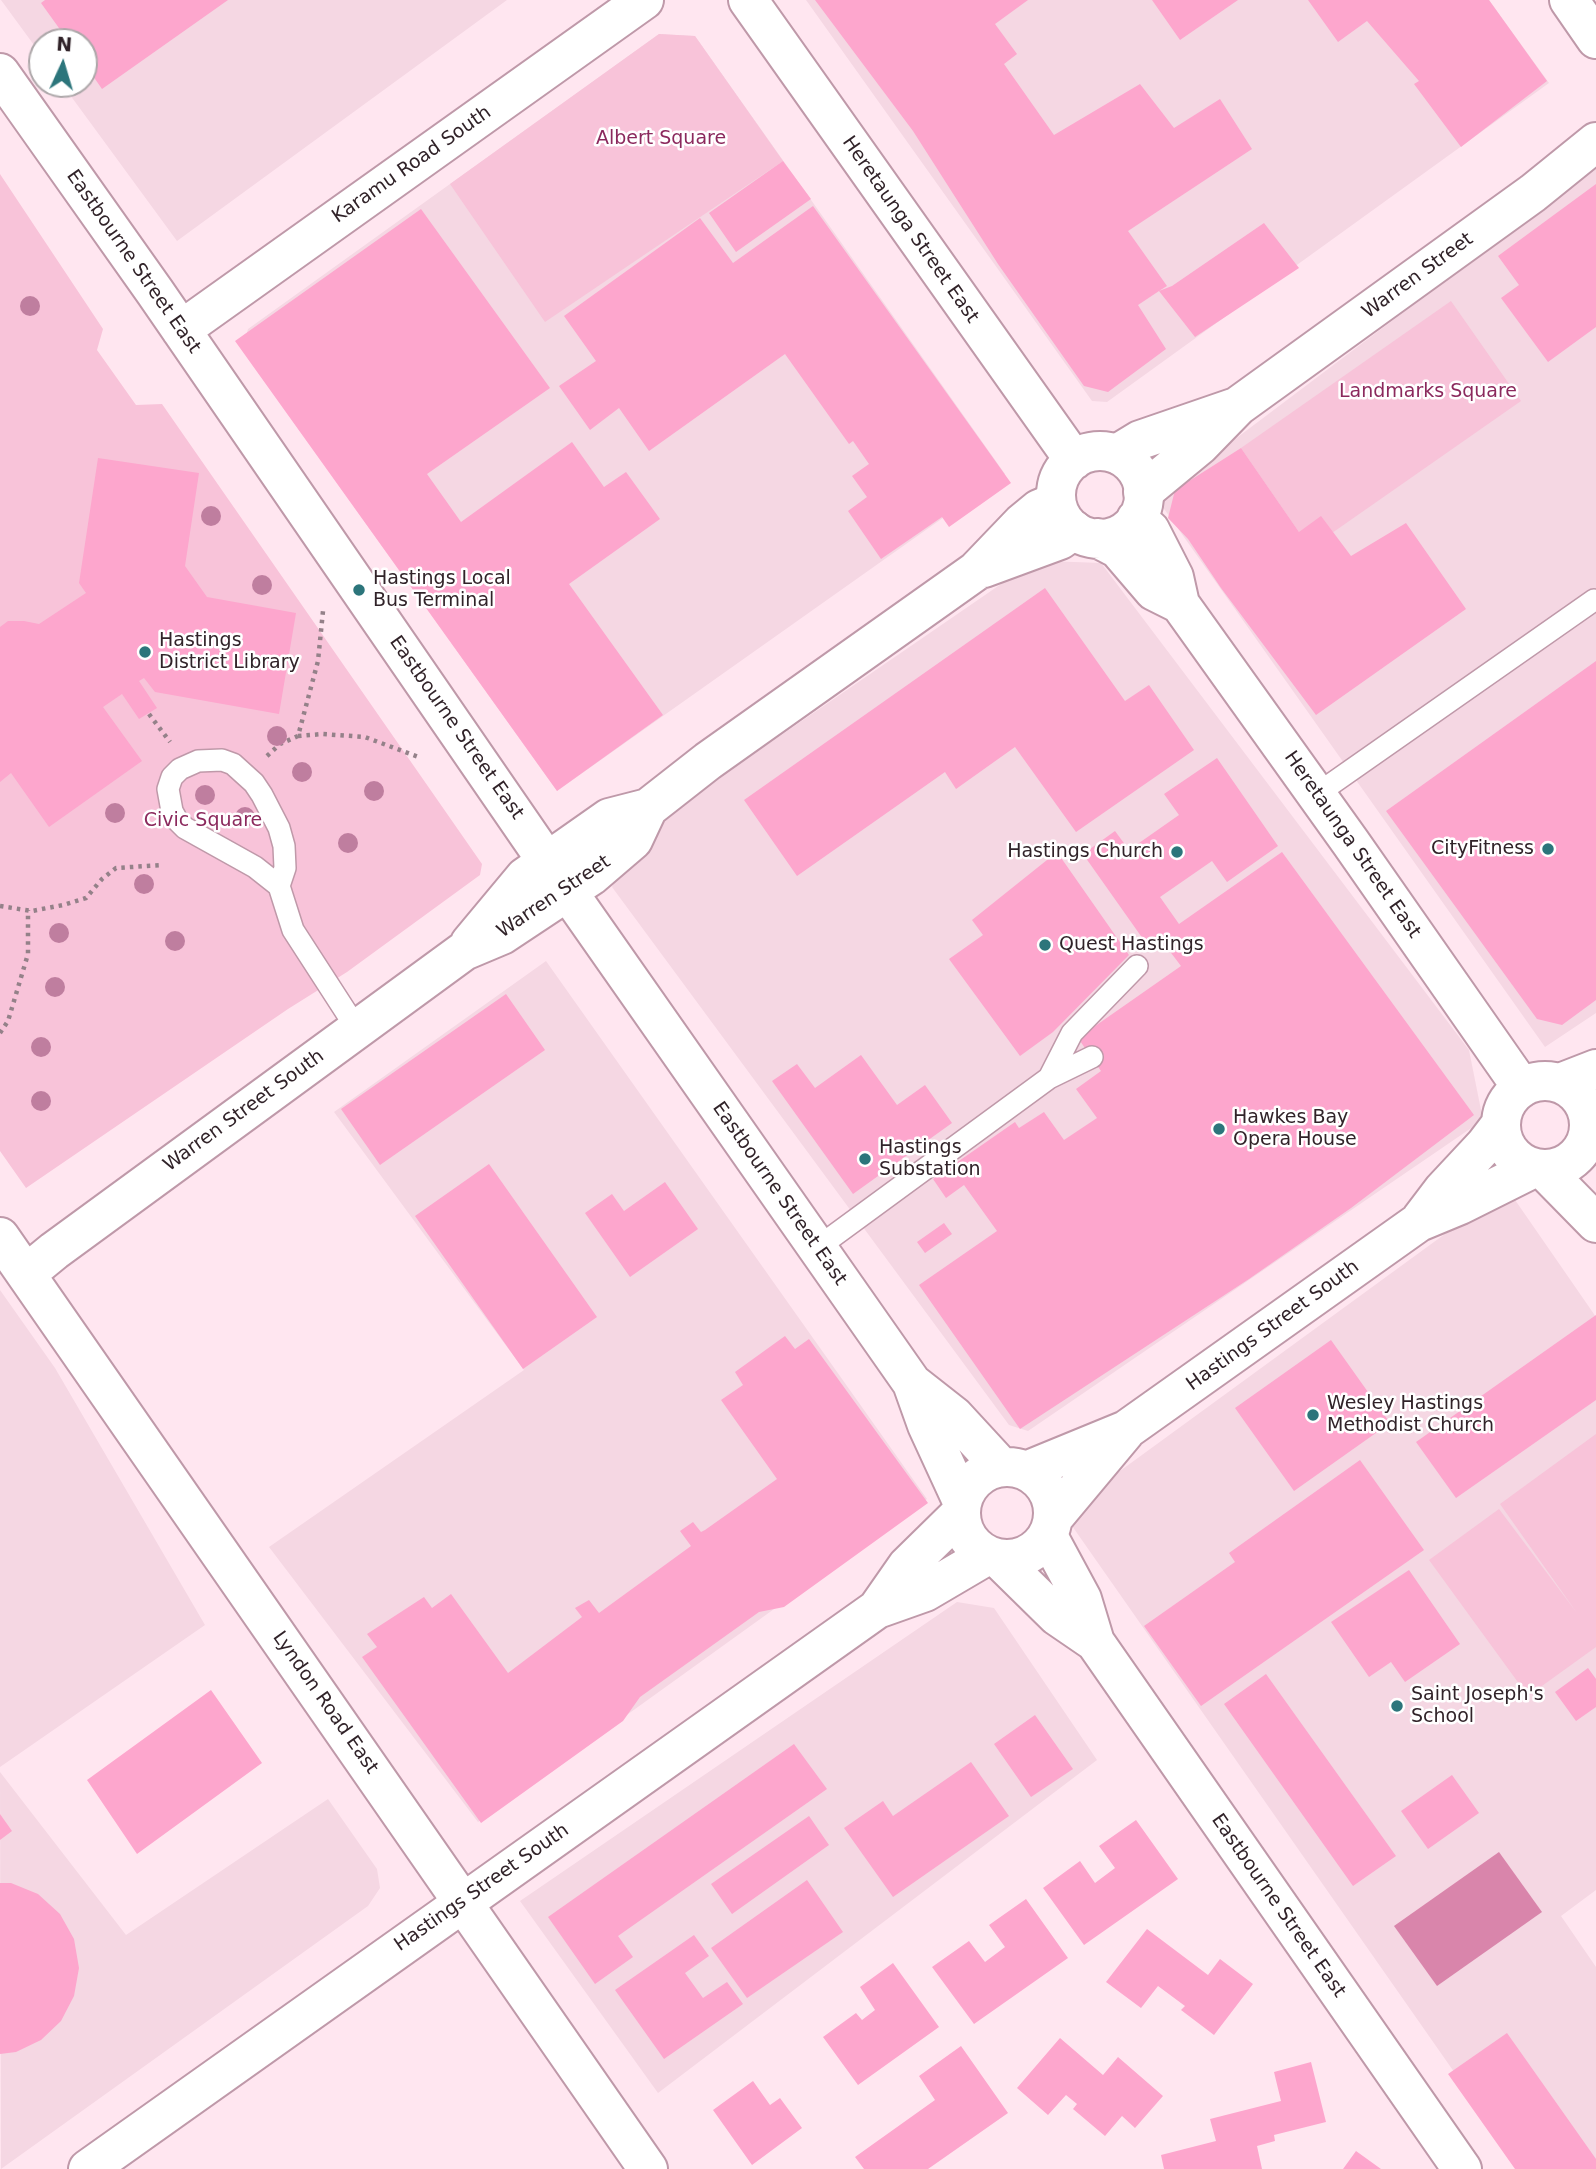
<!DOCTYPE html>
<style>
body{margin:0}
#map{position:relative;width:1596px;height:2169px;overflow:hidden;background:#ffe6f0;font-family:"DejaVu Sans",sans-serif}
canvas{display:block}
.north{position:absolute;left:28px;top:28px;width:70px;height:70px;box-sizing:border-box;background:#fff;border:2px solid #ada7a9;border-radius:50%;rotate:4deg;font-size:19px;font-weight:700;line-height:28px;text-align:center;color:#312329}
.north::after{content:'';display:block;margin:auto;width:24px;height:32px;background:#2c757b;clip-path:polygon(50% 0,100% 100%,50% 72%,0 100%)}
</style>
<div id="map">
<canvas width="1596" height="2169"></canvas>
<div class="north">N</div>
</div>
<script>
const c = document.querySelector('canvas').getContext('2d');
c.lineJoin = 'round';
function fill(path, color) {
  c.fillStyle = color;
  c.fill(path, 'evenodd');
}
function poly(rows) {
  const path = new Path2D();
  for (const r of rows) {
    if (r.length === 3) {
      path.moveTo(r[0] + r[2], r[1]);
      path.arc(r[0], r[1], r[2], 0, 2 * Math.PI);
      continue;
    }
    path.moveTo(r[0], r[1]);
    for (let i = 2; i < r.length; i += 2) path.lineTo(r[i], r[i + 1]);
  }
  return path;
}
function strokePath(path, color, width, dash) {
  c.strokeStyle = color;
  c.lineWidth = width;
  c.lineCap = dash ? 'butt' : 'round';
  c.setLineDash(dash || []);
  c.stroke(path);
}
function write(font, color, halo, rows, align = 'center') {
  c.font = font + ' "DejaVu Sans",sans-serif';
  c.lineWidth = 5;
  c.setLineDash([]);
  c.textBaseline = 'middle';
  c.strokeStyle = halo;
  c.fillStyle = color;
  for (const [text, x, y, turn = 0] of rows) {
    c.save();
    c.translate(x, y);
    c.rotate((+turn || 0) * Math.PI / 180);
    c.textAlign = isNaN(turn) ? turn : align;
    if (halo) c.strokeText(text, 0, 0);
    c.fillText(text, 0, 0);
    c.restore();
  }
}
fill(poly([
 [1,0,507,0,177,241,62,84,84,84,84,42,42,42,42,56],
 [806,0,1489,0,1549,83,1107,402,1092,401],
 [659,34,695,36,1005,474,557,791,242,350,248,329],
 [1596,167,1596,1013,1545,1047,1162,506,1165,492],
 [1047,561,1101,563,1469,1050,1483,1120,1028,1431,1009,1425,612,887,630,839,1020,571],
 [546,961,927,1499,478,1822,269,1547,524,1370,334,1112],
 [1497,1196,1513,1197,1596,1317,1596,1890,1561,1916,1596,1967,1596,2169,1522,2169,1070,1523,1072,1506],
 [0,1290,55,1368,205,1625,0,1767],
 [957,1602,994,1608,1097,1760,658,2093,520,1901],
 [0,1772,126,1935,328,1799,377,1869,380,1888,368,1906,1,2169]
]), '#f5d7e3');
fill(poly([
 [659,34,695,36,783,161,545,322,450,184],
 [0,174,103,329,97,350,136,405,162,404,482,864,480,875,347,972,288,1009,26,1188,0,1151],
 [1451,301,1521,401,1332,533,1299,532,1241,448],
 [1596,1434,1596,1647,1528,1696,1429,1560,1499,1509,1577,1613,1500,1504]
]), '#f8c3d9');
fill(poly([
 [1499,1852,1542,1912,1437,1986,1394,1926]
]), '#d985ab');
fill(poly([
 [45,0,228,0,102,89,84,63,84,42,69,42,41,3],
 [815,0,1028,0,995,24,1017,54,1004,64,1054,135,1140,84,1174,128,1220,99,1252,149,1128,231,1167,286,1159,291,1172,286,1264,223,1299,268,1195,337,1159,291,1138,305,1166,349,1108,392,1084,386,998,264,913,131],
 [1152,0,1238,0,1180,40],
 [1308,0,1489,0,1547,81,1461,147,1414,84,1419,81,1367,21,1338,42],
 [783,161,811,199,736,252,709,213],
 [1596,184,1596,327,1548,362,1501,298,1519,285,1498,256],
 [813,206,1011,483,949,527,942,517,881,559,848,511,867,497,852,476,869,464,853,441,849,444,785,354,649,451,619,408,590,430,559,386,596,361,564,316,700,218,733,263],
 [421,209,550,388,427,474,461,522,572,442,604,487,626,472,660,519,569,584,663,715,557,791,235,341],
 [1241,448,1299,532,1321,516,1351,556,1406,523,1466,609,1316,715,1221,588,1188,539,1168,518,1175,490],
 [98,458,199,473,185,566,207,597,296,613,279,714,155,692,144,678,139,681,157,708,139,719,122,694,103,707,142,761,49,827,11,773,0,782,0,627,8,621,24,621,39,624,86,593,79,583],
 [1045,588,1125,701,1149,685,1194,750,1076,832,1015,747,956,789,945,772,797,876,744,800],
 [1596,661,1596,1000,1562,1025,1537,1019,1386,811],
 [1217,758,1278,846,1227,882,1212,861,1160,897,1179,924,1282,852,1474,1115,1351,1208,1249,1279,1020,1429,919,1285,997,1231,964,1185,946,1198,933,1179,1015,1122,1019,1128,1044,1112,1064,1140,1097,1118,1076,1089,1101,1071,1078,1038,1181,966,1159,937,1148,946,1083,854,1115,831,1129,850,1179,815,1164,794],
 [1057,852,1129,955,1053,1032,1020,1056,949,959,983,935,972,920],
 [506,994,545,1050,380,1165,341,1109],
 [861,1055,897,1105,925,1085,952,1123,853,1194,772,1081,797,1064,815,1088],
 [489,1164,597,1317,523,1369,415,1216],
 [665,1182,698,1229,630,1277,585,1213,612,1194,624,1211],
 [944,1223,952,1234,925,1253,917,1242],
 [1596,1315,1596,1400,1456,1498,1416,1442],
 [785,1336,795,1349,809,1339,928,1503,784,1607,759,1612,640,1697,623,1721,481,1823,362,1657,377,1647,367,1634,424,1597,432,1608,451,1594,508,1673,582,1617,575,1608,589,1600,599,1613,691,1546,680,1531,693,1522,701,1532,705,1530,777,1479,721,1400,743,1385,735,1372],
 [1331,1340,1390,1423,1294,1491,1235,1408],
 [1360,1460,1424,1550,1201,1706,1144,1626,1235,1562,1229,1553],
 [1409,1570,1460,1644,1405,1682,1391,1662,1369,1677,1331,1622],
 [1588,1668,1596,1679,1596,1707,1576,1721,1555,1692],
 [1266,1674,1396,1856,1353,1886,1224,1704],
 [211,1690,262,1763,137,1854,87,1780],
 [1035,1715,1073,1769,1031,1797,994,1744],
 [794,1744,827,1789,618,1936,633,1957,595,1984,548,1917],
 [971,1762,1009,1816,893,1897,844,1828,883,1801,893,1816],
 [1452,1775,1479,1813,1428,1849,1401,1811],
 [0,1814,12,1831,0,1840],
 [809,1816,829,1845,732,1914,711,1884],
 [1136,1820,1178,1879,1084,1945,1043,1888,1080,1861,1095,1883,1115,1868,1099,1846],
 [807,1880,843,1932,747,1998,711,1948],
 [0,1883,11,1883,38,1894,60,1914,74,1939,79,1968,74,1996,61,2021,41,2040,16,2052,0,2054],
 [1026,1899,1068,1958,974,2024,932,1967,969,1941,985,1962,1005,1947,989,1925],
 [1147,1929,1208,1975,1220,1959,1253,1984,1214,2035,1181,2010,1185,2006,1158,1986,1141,2008,1106,1982],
 [694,1935,709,1956,685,1973,703,1998,727,1982,743,2004,664,2059,615,1990],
 [893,1963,939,2027,858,2085,823,2037,856,2013,862,2020,875,2010,860,1987],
 [1507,2033,1596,2159,1596,2169,1515,2169,1448,2074],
 [1060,2038,1103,2075,1118,2057,1163,2096,1135,2128,1122,2116,1105,2136,1073,2109,1077,2104,1066,2095,1048,2115,1017,2088],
 [961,2046,1008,2113,928,2169,864,2169,855,2157,935,2100,919,2076],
 [1311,2062,1326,2122,1274,2135,1275,2141,1257,2146,1262,2169,1164,2169,1161,2155,1216,2141,1210,2119,1281,2101,1274,2072],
 [753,2081,770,2105,780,2098,802,2128,752,2165,713,2110],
 [1356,2151,1381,2169,1343,2169]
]), '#fda6cd');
const lane = poly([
 [1317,794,1594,600],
 [279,886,255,867,185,828,177,820,172,811,168,789,172,777,180,769,198,761,222,760,233,764,254,783,262,795,279,828,284,846,285,868,279,886,293,930,357,1029],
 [1049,1078,1092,1057],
 [817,1248,1049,1078,1072,1033,1137,966]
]);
const street = poly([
 [1117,454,1140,440,1233,408],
 [1143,492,1200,445,1238,406,1533,193,1596,142],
 [984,568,1060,540,1074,530],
 [470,943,525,877,609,818,648,808,708,761,976,571,1022,523,1039,509,1056,502],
 [0,1237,648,2169],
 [26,1274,54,1251,464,951,502,935,591,876,633,840,648,808],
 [1048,1536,1082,1599,1095,1642,1462,2169],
 [999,1559,1057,1616,1095,1642]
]);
const secondary = poly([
 [748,0,1074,460],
 [1569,0,1596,39],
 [0,73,155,292,568,892,912,1383,927,1425,962,1501],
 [181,330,644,0],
 [1100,495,44],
 [1136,519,1150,530,1174,577,1180,604,1351,843,1513,1075,1520,1089],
 [1097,538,1118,549,1154,591,1180,604],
 [1545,1125,44],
 [1560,1083,1596,1069],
 [1544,1170,1596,1223],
 [1421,1219,1443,1190,1485,1145,1501,1124],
 [912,1383,954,1416,1001,1467],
 [1007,1513,46],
 [1026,1471,1126,1430,1419,1222,1460,1205,1534,1168],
 [1054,1517,1125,1432],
 [877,1609,907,1566,960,1514],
 [88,2169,877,1609,925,1592,988,1555]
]);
strokePath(lane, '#bf99a9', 24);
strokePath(street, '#bf99a9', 42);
strokePath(secondary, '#bf99a9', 42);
strokePath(poly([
 [149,714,170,742],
 [298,736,323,734,365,737,421,758],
 [267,756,280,744,298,736,318,661,323,611],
 [0,906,32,911,63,905,86,898,102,879,116,868,163,865],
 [0,1033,8,1021,28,954,28,910]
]), '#948189', 4.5, [3.5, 5]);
strokePath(lane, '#fff', 21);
strokePath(street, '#fff', 38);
strokePath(secondary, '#fff', 38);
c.fillStyle = '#bf7e9f';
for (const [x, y] of [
 [30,306],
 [211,516],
 [262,585],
 [277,736],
 [302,772],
 [374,791],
 [205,795],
 [115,813],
 [245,817],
 [348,843],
 [144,884],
 [59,933],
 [175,941],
 [55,987],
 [41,1047],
 [41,1101]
]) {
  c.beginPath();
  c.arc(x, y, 10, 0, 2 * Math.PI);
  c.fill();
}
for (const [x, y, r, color] of [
 [359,590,7,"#2c757b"],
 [145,652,7,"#2c757b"],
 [1548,849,7,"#2c757b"],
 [1177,852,7,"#2c757b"],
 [1045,945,7,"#2c757b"],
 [1219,1129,7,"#2c757b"],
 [865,1159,7,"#2c757b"],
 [1313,1415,7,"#2c757b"],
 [1397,1706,7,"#2c757b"]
]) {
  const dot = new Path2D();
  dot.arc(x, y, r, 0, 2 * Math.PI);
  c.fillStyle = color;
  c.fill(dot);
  strokePath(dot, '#fff', 2.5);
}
write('19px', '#8b295d', '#fff', [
 ["Albert Square",661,139],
 ["Landmarks Square",1428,392],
 ["Civic Square",203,821]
]);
write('19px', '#312329', '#fff', [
 ["Karamu Road South",412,165,-35],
 ["Heretaunga Street East",910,230,55],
 ["Eastbourne Street East",133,262,55],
 ["Warren Street",1418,276,-36],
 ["Eastbourne Street East",456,728,55],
 ["Heretaunga Street East",1352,845,55],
 ["Warren Street",554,897,-34],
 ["Warren Street South",244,1111,-36],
 ["Eastbourne Street East",779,1194,55],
 ["Hastings Street South",1273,1326,-36],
 ["Lyndon Road East",325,1703,55],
 ["Hastings Street South",482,1888,-35],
 ["Eastbourne Street East",1278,1906,55]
]);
write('19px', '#312329', '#fff', [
 ["Hastings Local",373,579],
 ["Bus Terminal",373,601],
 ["Hastings",159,641],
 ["District Library",159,663],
 ["CityFitness",1534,849,"right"],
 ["Hastings Church",1163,852,"right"],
 ["Quest Hastings",1059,945],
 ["Hawkes Bay",1233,1118],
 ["Opera House",1233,1140],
 ["Hastings",879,1148],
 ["Substation",879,1170],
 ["Wesley Hastings",1327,1404],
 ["Methodist Church",1327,1426],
 ["Saint Joseph's",1411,1695],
 ["School",1411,1717]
], 'left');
</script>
